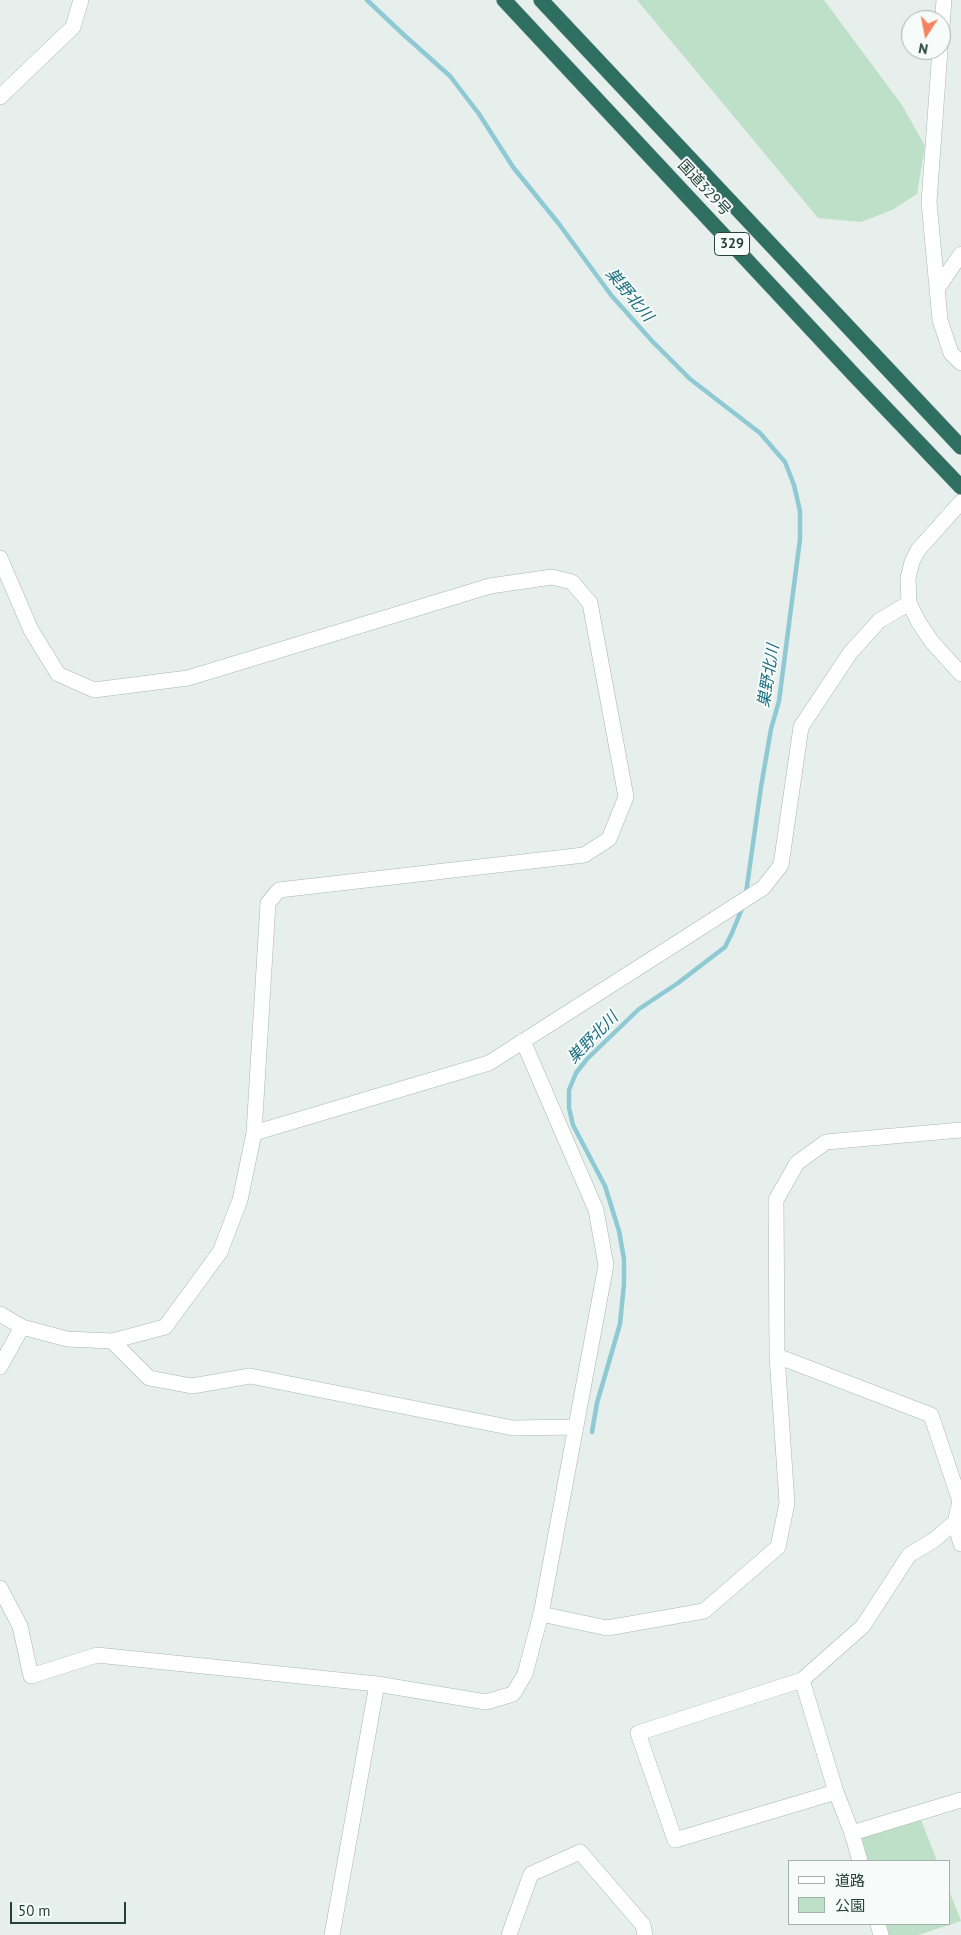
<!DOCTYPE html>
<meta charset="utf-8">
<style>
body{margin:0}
#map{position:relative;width:961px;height:1935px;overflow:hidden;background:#e6efeb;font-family:"PT Sans","Noto Sans JP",sans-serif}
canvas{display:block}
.legend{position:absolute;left:788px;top:1860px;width:162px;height:65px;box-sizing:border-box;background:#f7fbf9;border:1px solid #a3b1ad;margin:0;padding:6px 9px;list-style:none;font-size:15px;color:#24423a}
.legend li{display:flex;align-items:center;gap:10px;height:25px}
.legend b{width:25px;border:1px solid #a3b1ad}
.north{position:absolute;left:901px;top:10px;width:50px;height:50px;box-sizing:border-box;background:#f7fbf9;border:1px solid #a3b1ad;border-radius:50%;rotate:191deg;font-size:14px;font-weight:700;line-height:20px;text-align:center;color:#24423a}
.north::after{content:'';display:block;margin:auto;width:18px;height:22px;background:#f4845f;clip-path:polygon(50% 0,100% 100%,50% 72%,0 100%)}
.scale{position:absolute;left:10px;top:1902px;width:116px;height:22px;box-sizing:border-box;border:2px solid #24423a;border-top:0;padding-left:6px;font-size:15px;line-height:18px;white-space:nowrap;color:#24423a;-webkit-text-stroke:4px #f7fbf9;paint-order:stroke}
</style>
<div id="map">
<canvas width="961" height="1935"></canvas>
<ul class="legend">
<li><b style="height:6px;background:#fff"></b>道路</li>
<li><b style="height:14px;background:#bfe0c8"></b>公園</li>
</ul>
<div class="north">N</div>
<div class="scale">50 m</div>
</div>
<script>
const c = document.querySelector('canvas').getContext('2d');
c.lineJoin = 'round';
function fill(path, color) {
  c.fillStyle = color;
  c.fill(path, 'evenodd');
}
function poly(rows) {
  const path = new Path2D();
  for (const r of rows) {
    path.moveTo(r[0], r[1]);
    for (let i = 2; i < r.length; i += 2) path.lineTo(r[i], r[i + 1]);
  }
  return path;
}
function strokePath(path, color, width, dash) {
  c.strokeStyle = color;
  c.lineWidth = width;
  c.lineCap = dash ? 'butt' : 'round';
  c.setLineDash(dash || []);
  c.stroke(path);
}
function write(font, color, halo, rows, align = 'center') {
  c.font = font + ' "PT Sans","Noto Sans JP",sans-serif';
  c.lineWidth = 4;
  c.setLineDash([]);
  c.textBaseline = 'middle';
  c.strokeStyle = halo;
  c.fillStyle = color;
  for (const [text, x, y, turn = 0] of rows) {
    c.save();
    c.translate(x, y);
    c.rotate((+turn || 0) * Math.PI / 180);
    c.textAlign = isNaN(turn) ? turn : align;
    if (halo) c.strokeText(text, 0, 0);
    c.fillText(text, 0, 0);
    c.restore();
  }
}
fill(poly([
 [637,0,824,0,902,105,925,146,917,194,892,210,861,222,818,218],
 [920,1817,937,1861,864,1861,857,1838],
 [950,1893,961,1921,918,1935,888,1935,884,1924,950,1924]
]), '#bfe0c8');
strokePath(poly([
 [367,0,404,35,450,76,479,114,513,167,559,224,611,295,653,342,690,379,760,433,785,462,794,485,800,511,800,539,779,701,771,729,761,787,746,893],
 [592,1432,597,1403,620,1324,624,1284,624,1259,619,1231,605,1186,573,1125,569,1108,569,1090,576,1073,587,1059,639,1009,678,983,725,947,732,933,743,906]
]), '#8ec9d4', 4.5);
const street = poly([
 [941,38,944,0],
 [940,50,929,202,940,320,951,353,961,363],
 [0,97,73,27,81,0],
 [937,289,961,254],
 [0,558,31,630,58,674,94,690,188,678,490,586,552,577,572,582,590,603,626,797,609,839,584,855,279,890,268,903,254,1133,240,1200,220,1252,165,1327,112,1341,67,1339,22,1327,0,1314],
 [254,1133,489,1063,763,888,781,865,801,727,850,653,879,621,909,603],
 [112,1341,149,1378,192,1386,250,1376,513,1428,576,1427],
 [777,1356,931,1415,960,1501,955,1523],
 [0,1367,22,1327],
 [0,1588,20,1626,31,1676,97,1655,377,1684,486,1702,513,1694,525,1674,541,1614,606,1265,596,1210,523,1041],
 [541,1614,607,1628,704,1611,778,1547,787,1503,777,1356,776,1200,797,1163,826,1142,961,1130],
 [802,1680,836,1792,852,1833,860,1861],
 [836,1792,675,1840,638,1733,802,1680,863,1626,909,1555,934,1540,961,1517],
 [852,1833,961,1800],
 [878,1924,881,1935],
 [332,1935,377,1684],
 [509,1935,531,1874,580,1852,643,1925,645,1935]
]);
const secondary = poly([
 [961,502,918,550,912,562,908,578,909,603,919,623,932,642,961,674],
 [955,1523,961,1544]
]);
const highway = poly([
 [504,0,855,376,961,487],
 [541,0,961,447]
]);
strokePath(street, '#a8b8b2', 16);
strokePath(secondary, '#a4bbb3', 16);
strokePath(highway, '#c2cac8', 16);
strokePath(street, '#fff', 15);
strokePath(secondary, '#fff', 15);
strokePath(highway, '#2f6f62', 15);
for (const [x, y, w] of [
 [732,244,35]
]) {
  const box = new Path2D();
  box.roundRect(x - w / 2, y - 11.5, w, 23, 4);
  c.fillStyle = '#f7fbf9';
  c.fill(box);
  strokePath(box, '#24423a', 1);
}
write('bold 14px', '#24423a', null, [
 ["329",732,244]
]);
write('15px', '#24423a', '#f7fbf9', [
 ["国道329号",704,188,47]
]);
write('italic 16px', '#1c6f80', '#f7fbf9', [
 ["巣野北川",629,295,50],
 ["巣野北川",769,676,-81],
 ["巣野北川",593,1038,-46]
]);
</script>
